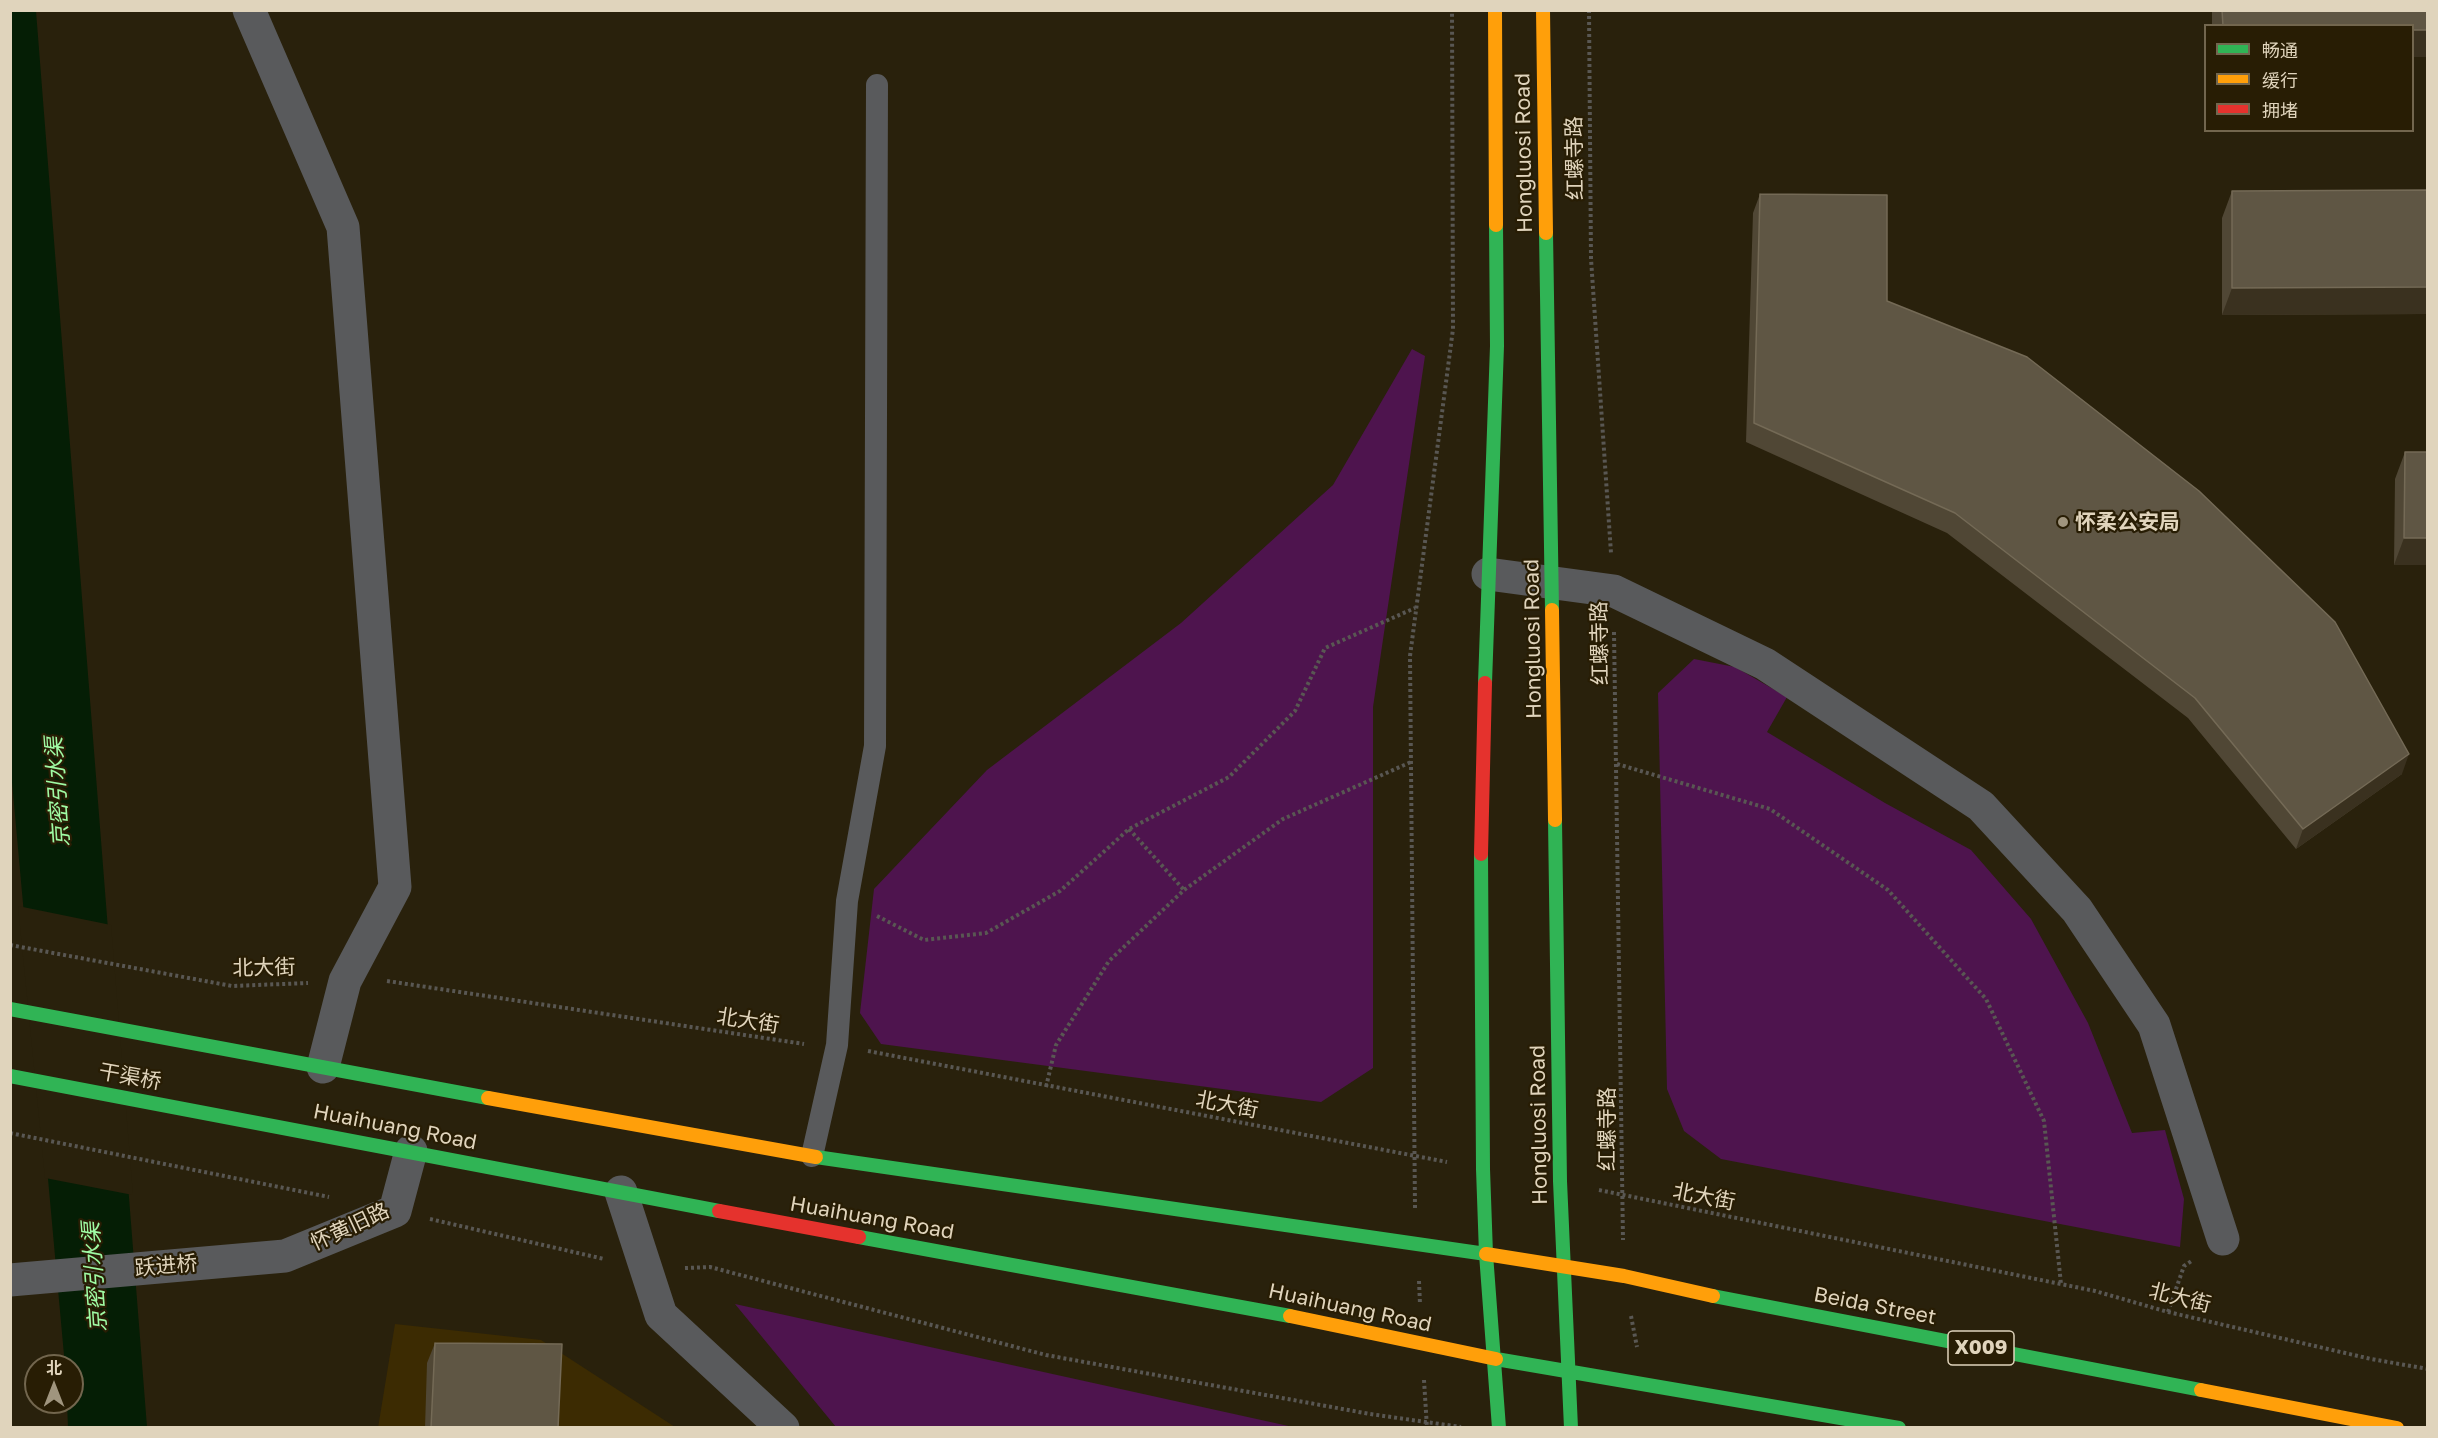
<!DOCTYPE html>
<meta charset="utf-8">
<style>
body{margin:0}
#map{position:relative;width:2438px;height:1438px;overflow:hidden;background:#29210c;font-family:"Golos Text","Noto Sans SC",sans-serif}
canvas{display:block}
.frame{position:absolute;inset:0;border:12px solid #e0d4bc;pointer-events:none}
.legend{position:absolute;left:2204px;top:24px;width:210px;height:108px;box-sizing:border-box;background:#281d04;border:2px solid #72664e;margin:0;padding:8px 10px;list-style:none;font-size:18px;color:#e0d4bc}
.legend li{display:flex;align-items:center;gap:12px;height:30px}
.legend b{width:30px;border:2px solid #72664e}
.north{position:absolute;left:24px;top:1354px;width:60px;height:60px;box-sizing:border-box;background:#281d04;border:2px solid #72664e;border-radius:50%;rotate:0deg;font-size:16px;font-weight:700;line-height:24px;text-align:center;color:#e0d4bc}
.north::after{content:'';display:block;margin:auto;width:21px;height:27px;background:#a0957e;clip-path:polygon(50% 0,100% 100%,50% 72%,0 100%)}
</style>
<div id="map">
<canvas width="2438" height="1438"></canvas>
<div class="frame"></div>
<ul class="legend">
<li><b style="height:8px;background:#30b455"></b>畅通</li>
<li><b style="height:8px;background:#ff9f0a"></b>缓行</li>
<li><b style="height:8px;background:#e5322d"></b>拥堵</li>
</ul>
<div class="north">北</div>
</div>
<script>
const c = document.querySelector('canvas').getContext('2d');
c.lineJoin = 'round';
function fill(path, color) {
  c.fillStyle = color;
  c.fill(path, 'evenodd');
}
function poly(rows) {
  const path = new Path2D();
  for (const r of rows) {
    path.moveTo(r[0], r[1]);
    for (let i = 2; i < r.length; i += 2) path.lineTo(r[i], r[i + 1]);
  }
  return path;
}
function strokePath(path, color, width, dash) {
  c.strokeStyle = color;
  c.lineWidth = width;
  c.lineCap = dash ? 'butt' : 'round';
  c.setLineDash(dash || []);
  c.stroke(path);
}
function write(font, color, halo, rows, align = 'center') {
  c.font = font + ' "Golos Text","Noto Sans SC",sans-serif';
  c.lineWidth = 4.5;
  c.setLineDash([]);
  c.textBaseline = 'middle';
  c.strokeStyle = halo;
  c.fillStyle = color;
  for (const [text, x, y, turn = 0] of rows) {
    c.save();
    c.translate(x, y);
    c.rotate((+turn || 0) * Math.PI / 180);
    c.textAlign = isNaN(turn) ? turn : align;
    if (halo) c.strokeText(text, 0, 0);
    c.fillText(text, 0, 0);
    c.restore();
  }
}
fill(poly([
 [395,1324,541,1340,675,1427,378,1428]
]), '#3c2b02');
fill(poly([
 [1412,349,1425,356,1373,707,1373,1068,1321,1102,881,1044,860,1013,874,889,987,770,1181,623,1333,485],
 [1694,659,1735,667,1787,697,1767,732,1885,803,1971,850,2031,919,2088,1023,2132,1133,2165,1130,2184,1199,2180,1247,1721,1159,1684,1131,1667,1089,1658,693],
 [735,1304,1293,1427,836,1427]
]), '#4e144e');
fill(poly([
 [10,11,36,11,147,1427,68,1427,67,1402,72,1402,72,1366,65,1366,11,771]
]), '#051e05');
fill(poly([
 [18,906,111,925,133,1195,45,1178]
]), '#29210c');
strokePath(poly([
 [1589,10,1591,259,1611,553],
 [1614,632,1623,1240],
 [1617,764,1770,809,1888,890,1986,999,2044,1121,2061,1284],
 [1129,829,1184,890],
 [877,916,924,940,986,933,1060,891,1129,829,1229,777,1295,711,1325,648,1415,608],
 [10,945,232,986,308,983],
 [387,981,804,1044],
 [868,1051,1447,1162],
 [1046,1087,1056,1045,1109,961,1184,890,1283,819,1411,762],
 [10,1133,329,1197],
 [1599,1190,2095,1291,2168,1312,2371,1359,2428,1369],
 [1415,1208,1410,656,1453,329,1452,10],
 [430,1219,604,1259],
 [685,1268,710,1267,1046,1355,1370,1414,1461,1427],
 [1419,1281,1420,1304],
 [2168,1312,2184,1266,2193,1260],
 [1631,1316,1637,1347],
 [1424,1380,1427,1428]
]), '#595753', 4, [3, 3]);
strokePath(poly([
 [812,1156,837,1045,847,901,875,746,877,85]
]), '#595a5c', 22);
strokePath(poly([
 [249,10,343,227,395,887,345,981,323,1067],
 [1488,574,1614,591,1765,664,1981,806,2077,910,2154,1025,2223,1239],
 [621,1192,661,1315,783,1428],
 [10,1280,285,1256,395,1211,411,1151]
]), '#595a5c', 33);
strokePath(poly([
 [1546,233,1552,610],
 [1485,683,1497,346,1496,225],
 [1555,820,1560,1181,1571,1428],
 [1481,854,1483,1169,1486,1254,1499,1428],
 [10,1009,488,1098],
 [10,1076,719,1211],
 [816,1157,1486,1254],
 [859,1237,1290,1316],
 [1713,1296,2201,1390],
 [1496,1359,1899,1428]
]), '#30b455', 14);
strokePath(poly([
 [1495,10,1496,225],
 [1543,10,1546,233],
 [1552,610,1555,820],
 [488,1098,816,1157],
 [1486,1254,1624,1276,1713,1296],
 [1290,1316,1496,1359],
 [2201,1390,2397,1428]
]), '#ff9f0a', 14);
strokePath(poly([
 [1481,854,1485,683],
 [719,1211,859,1237]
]), '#e5322d', 14);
fill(poly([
 [2212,10,2427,10,2427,57,2412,57,2412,26,2212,26],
 [2427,190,2427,314,2222,315,2222,218,2232,191],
 [1760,194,1887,301,2402,774,2296,849,2188,718,1947,533,1746,442,1753,213],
 [2405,452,2427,565,2394,565,2395,479],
 [435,1343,558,1428,425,1428,427,1363]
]), '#504735');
fill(poly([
 [2412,30,2427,30,2427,57,2412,57],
 [2427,287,2427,314,2222,315,2232,288],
 [2404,538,2427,538,2427,565,2394,565],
 [2409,754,2402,774,2296,849,2303,829]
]), '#3a311f');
const building = poly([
 [2222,10,2427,10,2427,30,2412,30,2412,26,2223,26,2222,10],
 [2427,190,2427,287,2232,288,2232,191,2427,190],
 [1760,194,1887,195,1887,301,2027,357,2199,491,2335,622,2409,754,2303,829,2195,698,1955,513,1754,423,1760,194],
 [2405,452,2427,452,2427,538,2404,538,2405,452],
 [435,1343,562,1344,558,1428,431,1428,435,1343]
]);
fill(building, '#5f5644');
strokePath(building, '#746a56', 1.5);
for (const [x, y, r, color] of [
 [2063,522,6,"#a0957e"]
]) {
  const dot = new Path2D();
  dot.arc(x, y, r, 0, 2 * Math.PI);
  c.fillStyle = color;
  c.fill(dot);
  strokePath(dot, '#281d04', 2);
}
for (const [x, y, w] of [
 [1981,1348,66]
]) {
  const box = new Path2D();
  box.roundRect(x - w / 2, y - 17, w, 34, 4.5);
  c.fillStyle = '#281d04';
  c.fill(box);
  strokePath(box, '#e0d4bc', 1.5);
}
write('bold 20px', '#e0d4bc', null, [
 ["X009",1981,1348]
]);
write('21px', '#e0d4bc', '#281d04', [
 ["Hongluosi Road",1524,153,-91],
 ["红螺寺路",1575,158,-91],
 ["Hongluosi Road",1533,639,-91],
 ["红螺寺路",1600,643,-91],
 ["北大街",264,968,-1],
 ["北大街",748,1021,9],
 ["干渠桥",130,1077,10],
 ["北大街",1227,1105,11],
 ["Hongluosi Road",1539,1125,-91],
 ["Huaihuang Road",395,1127,11],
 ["红螺寺路",1607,1129,-90],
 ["北大街",1704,1197,11],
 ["Huaihuang Road",872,1218,10],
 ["怀黄旧路",350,1227,-25],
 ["跃进桥",166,1266,-5],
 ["北大街",2180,1298,14],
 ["Beida Street",1875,1306,11],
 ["Huaihuang Road",1350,1308,12]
]);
write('bold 21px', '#e0d4bc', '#281d04', [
 ["怀柔公安局",2075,522]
], 'left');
write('italic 22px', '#9ffba4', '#281d04', [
 ["京密引水渠",58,792,-94],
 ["京密引水渠",95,1277,-94]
]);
</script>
